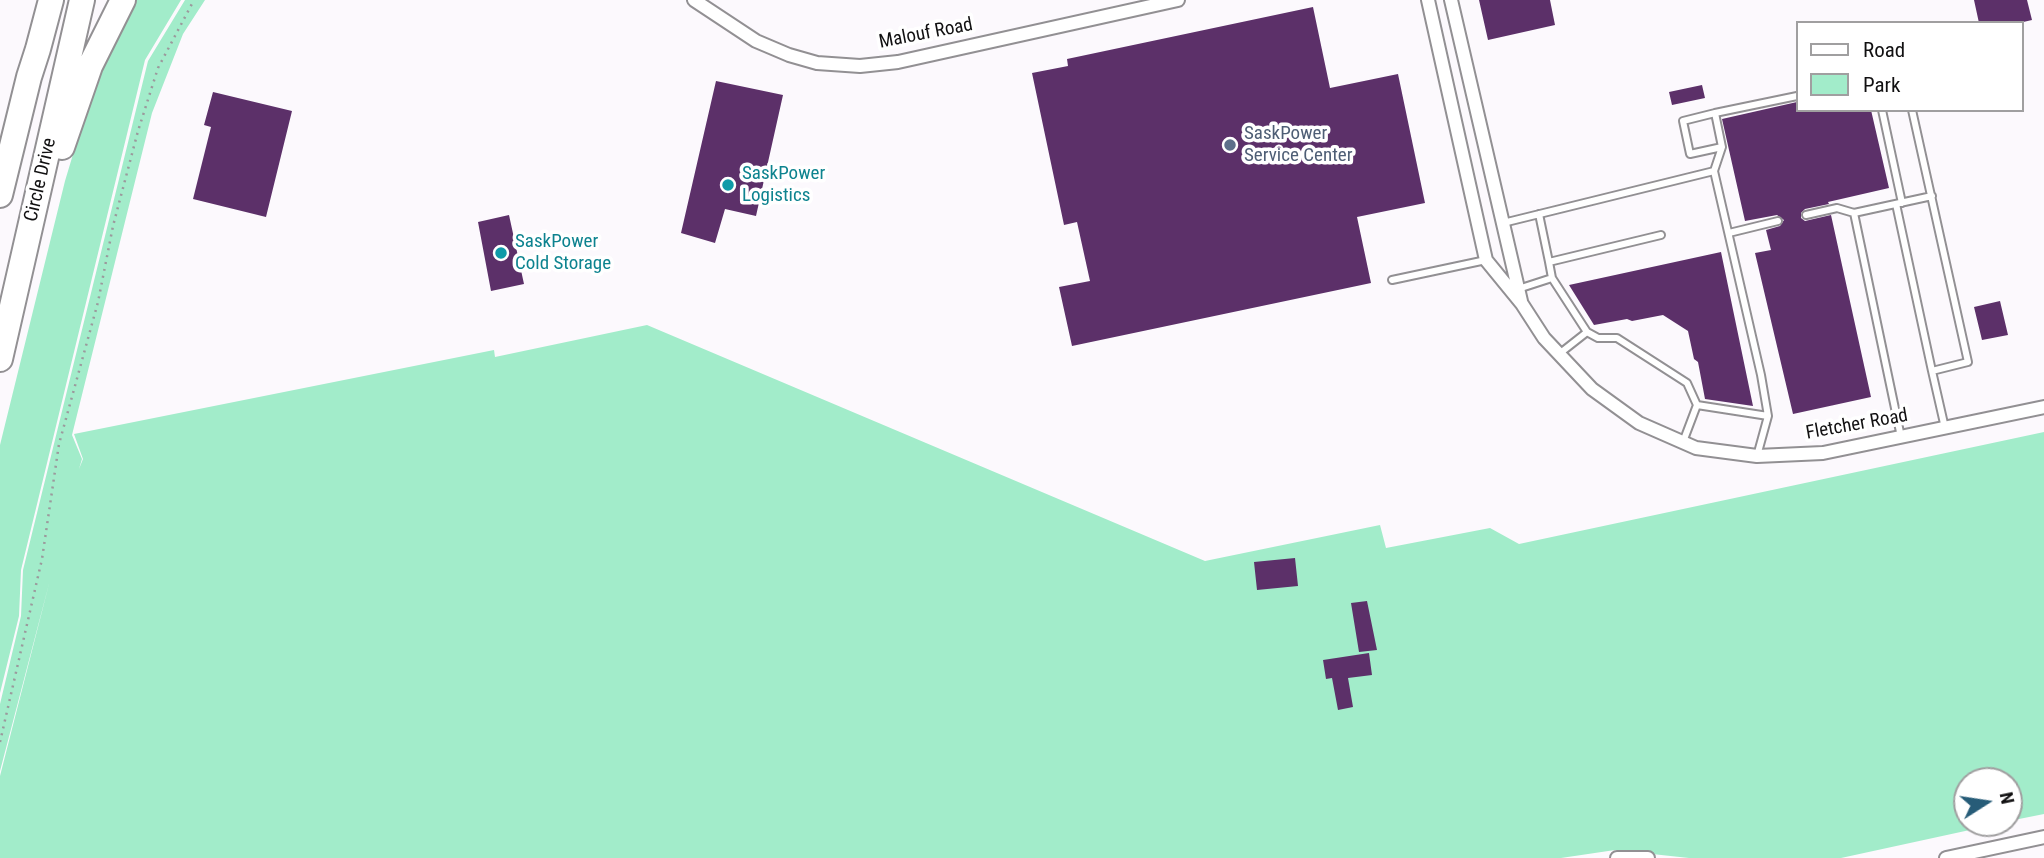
<!DOCTYPE html>
<style>
body{margin:0}
#map{position:relative;width:2044px;height:858px;overflow:hidden;background:#fcf9fd;font-family:"Roboto Condensed",sans-serif}
canvas{display:block}
.legend{position:absolute;left:1796px;top:21px;width:228px;height:91px;box-sizing:border-box;background:#fff;border:2px solid #a09fa0;margin:0;padding:9px 12px;list-style:none;font-size:21px;color:#111011}
.legend li{display:flex;align-items:center;gap:14px;height:35px}
.legend b{width:35px;border:2px solid #a09fa0}
.north{position:absolute;left:1953px;top:767px;width:70px;height:70px;box-sizing:border-box;background:#fff;border:2px solid #a09fa0;border-radius:50%;rotate:78deg;font-size:19px;font-weight:700;line-height:28px;text-align:center;color:#111011}
.north::after{content:'';display:block;margin:auto;width:24px;height:32px;background:#275c78;clip-path:polygon(50% 0,100% 100%,50% 72%,0 100%)}
</style>
<div id="map">
<canvas width="2044" height="858"></canvas>
<ul class="legend">
<li><b style="height:9px;background:#fff"></b>Road</li>
<li><b style="height:19px;background:#a2ecca"></b>Park</li>
</ul>
<div class="north">N</div>
</div>
<script>
const c = document.querySelector('canvas').getContext('2d');
c.lineJoin = 'round';
function fill(path, color) {
  c.fillStyle = color;
  c.fill(path, 'evenodd');
}
function poly(rows) {
  const path = new Path2D();
  for (const r of rows) {
    path.moveTo(r[0], r[1]);
    for (let i = 2; i < r.length; i += 2) path.lineTo(r[i], r[i + 1]);
  }
  return path;
}
function strokePath(path, color, width, dash) {
  c.strokeStyle = color;
  c.lineWidth = width;
  c.lineCap = dash ? 'butt' : 'round';
  c.setLineDash(dash || []);
  c.stroke(path);
}
function write(font, color, halo, rows, align = 'center') {
  c.font = font + ' "Roboto Condensed",sans-serif';
  c.lineWidth = 7;
  c.setLineDash([]);
  c.textBaseline = 'middle';
  c.strokeStyle = halo;
  c.fillStyle = color;
  for (const [text, x, y, turn = 0] of rows) {
    c.save();
    c.translate(x, y);
    c.rotate((+turn || 0) * Math.PI / 180);
    c.textAlign = isNaN(turn) ? turn : align;
    if (halo) c.strokeText(text, 0, 0);
    c.fillText(text, 0, 0);
    c.restore();
  }
}
fill(poly([
 [135,0,181,0,145,60,21,570,19,616,0,693,0,445,65,181,83,121,106,59],
 [185,0,205,0,183,34,152,113,72,435,82,459,79,469,83,459,74,434,494,350,495,357,647,325,1205,561,1380,525,1386,548,1490,528,1519,544,2044,432,2044,814,2009,821,2009,781,1967,781,1967,823,2002,823,1841,858,1689,858,1615,850,1561,858,0,858,0,776,50,580,0,771,0,704,21,616,23,570,148,61]
]), '#a2ecca');
fill(poly([
 [1479,0,1550,0,1555,25,1488,40],
 [1974,0,2027,0,2032,20,2019,23,1979,23],
 [1313,7,1330,88,1398,74,1425,203,1357,217,1371,283,1072,346,1059,287,1090,281,1077,222,1064,225,1032,73,1068,66,1067,59],
 [716,81,783,95,756,216,725,209,715,243,681,233],
 [1702,85,1705,98,1672,105,1669,92],
 [213,92,292,111,266,217,193,199,211,127,204,125],
 [1797,102,1797,110,1871,110,1889,188,1828,202,1829,204,1805,209,1801,213,1801,218,1805,221,1831,215,1871,397,1793,414,1755,253,1771,250,1766,230,1780,226,1784,220,1777,215,1745,221,1722,119],
 [509,215,524,284,491,291,478,222],
 [1721,252,1753,406,1705,399,1698,362,1694,359,1688,331,1663,315,1632,321,1627,319,1594,325,1569,285],
 [2000,301,2008,335,1982,340,1974,307],
 [1295,558,1298,586,1257,590,1254,562],
 [1367,601,1377,650,1359,652,1351,603],
 [1369,653,1372,675,1348,678,1353,707,1338,710,1332,678,1326,679,1323,660]
]), '#5c3069');
const lane = poly([
 [1882,110,1902,203],
 [1912,110,1968,362,1932,371,1945,428],
 [1715,113,1683,121,1690,154,1722,147],
 [1896,204,1932,371],
 [1539,214,1549,262],
 [1806,215,1837,208,1854,213],
 [1503,223,1714,171],
 [1729,233,1778,221],
 [1661,235,1549,262,1552,278,1587,332,1598,338,1617,338,1687,383,1697,405,1683,442],
 [1392,280,1486,260],
 [1518,289,1552,278],
 [1559,354,1587,332],
 [1697,405,1768,416],
 [1901,437,1854,213,1932,196],
 [1757,456,1768,416,1761,375,1714,171,1722,147,1715,113,1797,96]
]);
const street = poly([
 [694,0,756,41,789,55,817,63,860,66,898,62,1178,0],
 [1428,0,1486,260,1522,304,1544,338,1592,389,1639,423,1696,448,1757,456,1823,453,2044,407],
 [1451,0,1521,301],
 [1617,858,1648,858],
 [1946,858,2044,837]
]);
const highway = poly([
 [62,147,90,66,123,0],
 [0,195,29,77,38,49,51,0],
 [0,359,82,0]
]);
strokePath(lane, '#929093', 10);
strokePath(street, '#929093', 16);
strokePath(highway, '#929093', 28);
strokePath(poly([
 [0,742,42,559,59,444,98,302,113,226,138,131,158,68,194,0]
]), '#9b999c', 2.5, [2, 5]);
strokePath(lane, '#fff', 6);
strokePath(street, '#fff', 12);
strokePath(highway, '#fff', 24);
for (const [x, y, r, color] of [
 [1230,145,7,"#5c6f8a"],
 [728,185,7,"#0f9aa8"],
 [501,253,7,"#0f9aa8"]
]) {
  const dot = new Path2D();
  dot.arc(x, y, r, 0, 2 * Math.PI);
  c.fillStyle = color;
  c.fill(dot);
  strokePath(dot, '#fff', 2.5);
}
write('19px', '#111011', '#fff', [
 ["Malouf Road",926,34,-11],
 ["Circle Drive",41,180,-77],
 ["Fletcher Road",1857,425,-10]
]);
write('19px', '#4e5e75', '#fff', [
 ["SaskPower",1244,134],
 ["Service Center",1244,156]
], 'left');
write('19px', '#0d838f', '#fff', [
 ["SaskPower",742,174],
 ["Logistics",742,196],
 ["SaskPower",515,242],
 ["Cold Storage",515,264]
], 'left');
</script>
